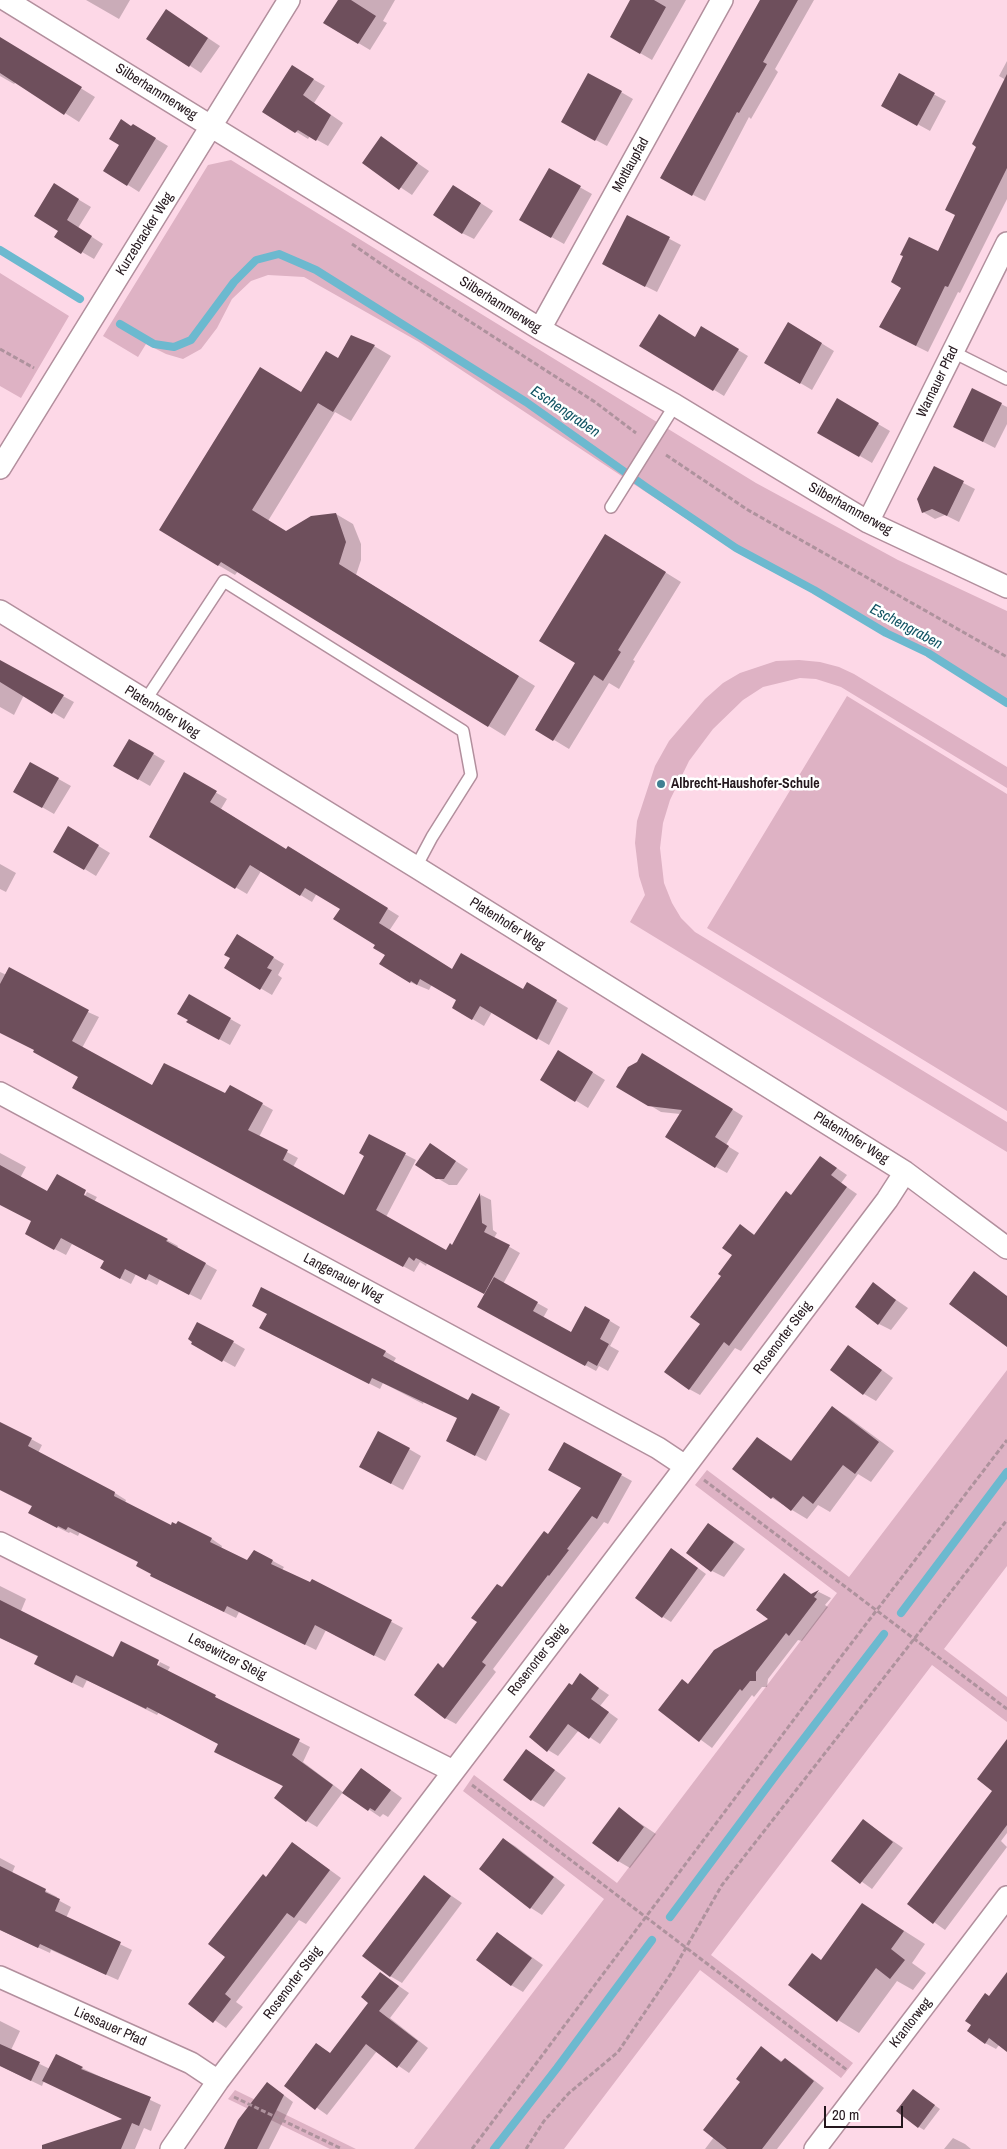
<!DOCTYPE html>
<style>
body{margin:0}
#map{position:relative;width:1007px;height:2149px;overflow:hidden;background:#fdd8e7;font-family:"Archivo Narrow",sans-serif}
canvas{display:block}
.scale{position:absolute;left:824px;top:2106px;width:79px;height:22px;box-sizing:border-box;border:2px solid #24171d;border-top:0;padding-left:6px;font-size:15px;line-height:18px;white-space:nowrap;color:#24171d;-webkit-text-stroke:4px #fff;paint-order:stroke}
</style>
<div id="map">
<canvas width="1007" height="2149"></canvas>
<div class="scale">20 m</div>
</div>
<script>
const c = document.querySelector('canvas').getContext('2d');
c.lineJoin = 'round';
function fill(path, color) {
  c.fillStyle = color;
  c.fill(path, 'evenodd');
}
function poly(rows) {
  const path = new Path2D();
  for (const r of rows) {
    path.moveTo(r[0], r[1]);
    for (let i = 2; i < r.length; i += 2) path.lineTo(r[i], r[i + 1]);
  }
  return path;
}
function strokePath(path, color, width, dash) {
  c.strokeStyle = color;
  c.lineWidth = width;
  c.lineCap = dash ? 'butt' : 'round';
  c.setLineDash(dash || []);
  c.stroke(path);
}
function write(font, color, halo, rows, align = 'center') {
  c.font = font + ' "Archivo Narrow",sans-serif';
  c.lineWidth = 5;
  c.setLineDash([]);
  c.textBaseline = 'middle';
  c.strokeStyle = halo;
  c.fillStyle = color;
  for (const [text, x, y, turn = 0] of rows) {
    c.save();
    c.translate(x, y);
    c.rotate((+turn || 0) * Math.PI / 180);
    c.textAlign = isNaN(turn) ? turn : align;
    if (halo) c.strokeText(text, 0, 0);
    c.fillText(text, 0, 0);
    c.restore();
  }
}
fill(poly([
 [231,160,756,483,898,560,1007,611,1007,707,953,670,926,654,887,636,844,610,738,553,419,342,304,277,268,275,251,281,232,299,217,328,201,349,183,359,166,354,146,344,138,357,103,336,208,165],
 [0,273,69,316,21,398,0,386],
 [799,660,820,662,839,667,854,674,1007,767,1007,788,841,687,816,679,800,678,763,687,743,700,713,729,689,761,670,800,663,823,660,848,664,883,672,903,681,918,695,932,1007,1122,1007,1152,630,922,645,895,639,876,635,843,637,821,655,766,669,741,705,699,723,683,740,673,776,661],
 [847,696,1007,794,1007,1111,707,928],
 [1007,1370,1007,1566,944,1649,1007,1697,1007,1722,932,1665,711,1955,853,2063,841,2078,700,1970,564,2149,414,2149,604,1899,463,1791,474,1775,617,1883,837,1593,695,1485,707,1470,849,1577],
 [235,2090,356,2149,330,2149,228,2099]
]), '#deb2c4');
fill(poly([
 [86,0,130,0,119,19],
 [339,0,395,0,383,21,387,23,370,50,325,23],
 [632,0,686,0,652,60,611,36],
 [760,0,814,0,775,69,778,72,751,119,749,117,705,201,674,185],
 [178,18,220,46,201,73,148,38],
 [0,38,95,97,79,122,16,82,14,84,0,76],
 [1007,61,1007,199,960,293,958,292,928,352,892,334,938,253,956,215,978,146,1006,80,999,76],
 [304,74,325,86,314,103,343,123,328,146,310,136,308,139,264,112],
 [899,75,946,101,930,131,883,105],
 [621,92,633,99,607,146,575,129],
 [133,125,168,146,139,192,128,185],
 [381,138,429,171,412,195,364,163],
 [549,170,592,194,564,244,521,220],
 [66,192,91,207,78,228,103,244,94,259,56,237,60,230],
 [465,193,493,211,474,239,462,233],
 [628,217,681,245,657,292,615,271],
 [702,328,748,356,724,396,641,345,696,338],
 [800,330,834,351,812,390,765,362],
 [374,346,391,356,351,421,335,412,268,521,286,532,336,514,353,524,361,544,361,560,356,575,535,686,505,736,238,571,235,575,218,565,301,393,339,360],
 [973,390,1007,407,1007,424,995,448,966,433],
 [837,400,890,431,872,463,819,432],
 [934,468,975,489,959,522,945,515,935,519,923,512],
 [621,545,681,582,633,660,635,661,619,689,609,683,569,749,536,729,576,663],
 [0,662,74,702,64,719,24,695,14,715,0,707],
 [130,740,165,761,150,786,115,766],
 [30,763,71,786,54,814,14,791],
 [184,774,227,799,221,809,287,851,300,854,399,916,389,931,453,970,523,991,528,984,568,1008,549,1045,492,1012,484,1026,454,1008,458,1000,432,984,429,990,410,982,342,909,317,893,312,902,261,871,247,894,150,837],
 [69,828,110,853,96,876,55,851],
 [0,864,16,873,6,892,0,889],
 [237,936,284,964,278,975,282,978,272,995,226,968,231,958],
 [0,972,99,1017,82,1048,152,1086,226,1094,230,1086,273,1110,259,1137,298,1158,293,1167,344,1197,366,1155,369,1136,416,1160,386,1217,447,1251,453,1247,481,1195,491,1200,493,1230,497,1233,494,1238,520,1253,503,1284,548,1309,543,1318,572,1333,610,1321,620,1327,610,1346,619,1351,608,1371,599,1366,596,1371,490,1313,486,1294,427,1263,426,1266,420,1262,414,1272,84,1094,79,1076,35,1050,0,1032],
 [189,996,241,1025,230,1045,188,1022],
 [571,1059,605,1080,588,1108,542,1080],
 [654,1062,743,1116,726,1145,739,1153,727,1173,716,1167,680,1114,661,1112,618,1086],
 [442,1152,468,1169,457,1185,449,1185,437,1178],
 [0,1153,26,1167,20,1178,48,1193,82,1201,87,1192,97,1197,94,1202,167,1240,178,1246,177,1248,217,1270,201,1300,160,1279,157,1285,136,1274,131,1284,112,1274,105,1261,72,1244,66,1255,37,1240,33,1221,0,1192],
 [821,1157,847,1175,841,1183,857,1194,741,1351,735,1348,700,1395,689,1389,701,1324,733,1255,741,1226,755,1235,792,1196],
 [873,1284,908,1308,891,1330,879,1324],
 [262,1289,386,1352,396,1358,393,1363,469,1402,473,1394,510,1414,486,1461,458,1446,458,1418,424,1401,423,1404,383,1383,380,1389,271,1334],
 [233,1342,245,1349,235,1367,193,1344],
 [849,1346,893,1378,876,1401,864,1394],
 [833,1408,848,1417,894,1451,871,1482,858,1474,830,1512,818,1505,807,1519,772,1498,757,1438,792,1461],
 [0,1428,31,1439,42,1445,38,1453,115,1493,126,1500,125,1503,171,1526,177,1525,178,1523,212,1539,222,1546,221,1549,247,1562,273,1561,284,1567,282,1570,311,1584,313,1580,403,1628,385,1661,326,1630,316,1650,239,1612,236,1618,163,1582,140,1562,80,1532,78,1536,70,1532,69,1533,41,1519,33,1507,0,1490],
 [564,1444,632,1481,608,1524,604,1522,493,1669,496,1672,456,1724,445,1718,438,1665,444,1668,502,1588,549,1535,582,1488],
 [409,1449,421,1456,403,1490,373,1474],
 [709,1524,745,1549,724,1577,712,1571],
 [672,1549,706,1574,671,1622,663,1617],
 [784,1575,813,1595,819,1592,831,1598,825,1605,828,1607,802,1641,798,1640,768,1679,767,1687,762,1687,754,1697,752,1695,712,1748,660,1710,770,1619],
 [0,1586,26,1599,21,1611,113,1659,155,1671,160,1662,170,1667,167,1672,310,1747,303,1762,344,1793,362,1769,402,1798,388,1817,383,1814,380,1817,343,1792,317,1827,307,1821,284,1787,219,1744,159,1712,157,1715,87,1680,83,1688,46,1670,39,1657,0,1638],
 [580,1675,609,1695,600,1706,618,1719,600,1744,579,1730,558,1756,548,1750,572,1686],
 [1007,1741,1007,1833,1001,1841,1007,1847,945,1930,909,1904,994,1790],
 [527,1750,566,1778,544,1807,532,1800],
 [619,1809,656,1834,630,1868,618,1861],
 [864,1821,903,1848,872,1889,833,1861],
 [503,1839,515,1846,565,1885,542,1915,531,1908],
 [293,1843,341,1878,306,1924,299,1920,236,2002,243,2007,226,2028,190,2003,226,1956,266,1877],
 [0,1858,15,1866,12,1873,57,1897,56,1899,71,1907,66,1918,132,1950,118,1980,51,1950,50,1953,0,1930],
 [424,1877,462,1903,402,1983,390,1976],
 [862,1904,925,1944,912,1963,926,1973,913,1990,897,1981,859,2033,838,2020,822,1960],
 [498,1933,543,1965,523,1992,511,1985],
 [380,1973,409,1993,390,2018,428,2048,409,2073,377,2051,327,2115,285,2085,317,2044,331,2054,370,2002],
 [1007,1994,1007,2050,999,2045,996,2049,985,2043,989,1997],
 [0,2021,20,2031,11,2050,50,2069,82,2068,161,2105,151,2131,144,2128,135,2149,61,2149,123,2119,44,2081,42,2086,0,2066],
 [761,2048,783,2062,785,2059,796,2066,824,2088,777,2149,705,2149,714,2137],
 [277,2090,293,2102,269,2149,225,2149],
 [919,2094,940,2109,924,2130,919,2127],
 [953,2138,965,2144,971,2149,944,2149]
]), '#0003');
strokePath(poly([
 [0,250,80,299],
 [120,324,154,344,174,347,191,340,234,282,256,260,279,254,316,270,526,402,646,487,736,548,814,590,886,633,928,653,1007,703],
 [901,1613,1007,1472],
 [670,1917,776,1775,884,1634],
 [494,2149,557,2068,652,1940]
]), '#6cb9cf', 8);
fill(poly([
 [338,0,351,0,376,16,358,44,323,23],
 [630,0,654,0,666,7,640,54,610,37],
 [760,0,798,0,763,62,767,64,739,113,737,112,692,196,660,178],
 [166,9,208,38,189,67,146,39],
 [0,37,82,87,64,115,0,73],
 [292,65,314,79,303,95,331,115,316,141,298,130,295,133,262,112],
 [588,73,622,91,595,141,561,122],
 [899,73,935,93,917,126,881,106],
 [1007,74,1007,168,948,287,945,286,916,346,879,327,901,288,891,282,903,256,900,255,909,237,938,251,955,215,945,210,976,147,972,144],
 [121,119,131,126,133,124,156,138,127,186,103,171,119,145,109,139],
 [381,136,418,163,399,190,362,163],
 [549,168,581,186,551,238,519,220],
 [54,183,79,199,67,220,92,236,81,254,54,237,58,231,34,216],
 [453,185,481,203,462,234,433,215],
 [627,215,670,237,645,287,602,264],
 [659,314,695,337,701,326,739,349,713,391,639,346],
 [788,322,822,343,800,384,764,363],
 [351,335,375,345,333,412,318,403,252,510,286,531,311,516,336,513,346,542,339,564,519,676,488,727,221,562,218,566,159,530,260,367,301,392,326,351,338,358],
 [972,388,1002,403,983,442,953,427],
 [837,398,879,423,859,457,817,433],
 [934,466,964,481,947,516,932,509,922,513,917,499],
 [605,534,666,572,618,650,621,652,603,681,594,675,553,741,535,730,575,663,539,641],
 [0,660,64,695,52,714,0,682],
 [129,739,154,753,138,780,113,766],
 [30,762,59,778,42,808,13,792],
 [184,772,217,791,210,802,286,849,288,846,388,908,379,923,452,969,461,953,523,989,527,982,557,1000,537,1040,480,1006,472,1020,452,1008,456,1000,420,979,417,985,411,981,410,983,379,964,385,955,373,948,375,945,333,919,340,909,305,888,300,896,250,865,235,889,149,837],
 [68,826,99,845,84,870,53,852],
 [237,934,274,957,267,968,272,970,260,990,224,968,230,958,224,955],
 [9,967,89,1010,72,1041,152,1085,164,1063,225,1093,230,1085,263,1103,248,1130,288,1150,283,1160,344,1195,364,1156,359,1153,369,1134,406,1153,376,1210,446,1250,450,1243,452,1245,480,1193,482,1223,487,1226,484,1232,510,1245,484,1294,416,1258,414,1261,409,1257,403,1267,72,1088,78,1077,33,1052,34,1050,0,1033,0,984],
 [189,994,231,1018,219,1040,186,1022,188,1020,177,1014],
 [558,1050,593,1072,575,1102,540,1080],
 [642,1053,733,1109,715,1137,729,1146,715,1168,665,1137,682,1110,648,1106,616,1087,628,1067,637,1062],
 [430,1143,456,1161,444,1179,436,1179,415,1165],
 [820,1156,837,1168,831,1175,847,1187,729,1346,724,1342,689,1390,664,1372,700,1324,690,1317,721,1276,718,1274,732,1255,722,1248,740,1224,754,1235,786,1191,791,1195],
 [0,1165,47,1191,57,1174,86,1190,84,1195,168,1239,166,1241,206,1263,189,1295,149,1274,146,1280,125,1269,120,1279,100,1268,104,1261,61,1238,54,1250,25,1234,31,1221,0,1205],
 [974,1271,1007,1296,1007,1347,949,1304],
 [494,1277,538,1302,533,1311,571,1332,585,1306,610,1320,600,1339,609,1344,597,1366,588,1361,585,1366,477,1307],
 [873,1282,896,1300,878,1325,855,1307],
 [261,1287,386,1351,383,1356,468,1400,472,1393,500,1407,475,1456,446,1441,457,1418,372,1378,369,1384,259,1328,267,1314,252,1306],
 [197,1322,234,1341,222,1362,191,1344,192,1342,188,1339],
 [848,1345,882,1370,863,1395,830,1370],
 [832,1406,879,1442,855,1474,843,1465,813,1504,803,1496,791,1511,773,1497,771,1499,732,1469,757,1437,791,1461],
 [0,1422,32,1438,28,1446,115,1492,114,1496,171,1525,172,1522,176,1524,178,1521,212,1538,210,1542,247,1560,254,1550,273,1560,271,1564,310,1582,312,1579,392,1620,374,1656,315,1625,305,1645,227,1606,224,1612,150,1576,151,1574,136,1566,138,1562,68,1527,66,1530,58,1526,57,1528,28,1513,32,1506,0,1490],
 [378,1431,410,1448,391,1484,359,1467],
 [564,1442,622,1474,597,1519,592,1516,567,1549,569,1550,549,1576,548,1575,482,1662,486,1665,445,1719,414,1695,438,1663,443,1668,477,1622,471,1618,497,1584,502,1587,544,1531,548,1534,581,1488,548,1470],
 [708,1523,734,1542,711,1572,686,1553],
 [671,1548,698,1568,662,1618,635,1598],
 [784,1573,811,1594,819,1590,814,1597,817,1599,789,1636,786,1633,756,1672,756,1681,750,1681,742,1691,740,1689,699,1742,658,1710,682,1679,688,1684,714,1650,768,1619,756,1610],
 [0,1600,113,1657,121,1641,159,1660,157,1665,216,1695,215,1697,300,1739,292,1755,333,1785,306,1822,274,1798,283,1786,214,1752,218,1744,147,1707,146,1709,76,1675,72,1683,34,1664,38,1656,0,1638],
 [580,1673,599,1688,591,1699,609,1712,589,1739,568,1724,547,1752,529,1737,569,1683,572,1685],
 [1007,1739,1007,1825,933,1924,907,1904,992,1791,977,1779],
 [526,1749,555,1770,531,1801,503,1780],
 [361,1768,391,1790,375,1811,370,1808,368,1811,342,1793],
 [619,1807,644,1827,618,1862,592,1843],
 [863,1819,893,1842,860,1884,831,1861],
 [503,1838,554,1877,530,1909,479,1869],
 [292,1842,330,1870,294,1918,287,1913,225,1994,231,1999,213,2023,188,2004,225,1957,208,1944,263,1874,266,1877],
 [0,1866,46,1889,45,1892,60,1899,55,1911,121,1942,106,1975,40,1944,38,1948,0,1930],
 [424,1875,451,1896,390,1977,362,1956],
 [862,1903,904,1931,891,1949,905,1960,890,1979,876,1968,837,2022,788,1985,812,1953,821,1960],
 [497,1932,532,1958,511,1986,476,1960],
 [380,1972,399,1986,379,2011,418,2041,397,2068,366,2044,315,2110,284,2086,316,2043,330,2053,368,2003,361,1997],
 [1007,1972,1007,2052,989,2038,985,2044,967,2031,971,2025,965,2021,985,1993,989,1996],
 [0,2044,40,2062,31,2081,0,2066],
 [761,2046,781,2062,785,2058,814,2081,762,2149,727,2149,703,2130,740,2082,736,2079],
 [56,2054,83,2067,81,2069,151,2097,139,2126,132,2123,121,2149,42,2149,42,2145,122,2119,42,2081],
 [267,2082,284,2095,257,2149,224,2149,238,2120],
 [913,2089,935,2105,918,2128,896,2111]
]), '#6e4f5c');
const lane = poly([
 [953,352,1007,379],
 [611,507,675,405],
 [145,701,224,581,463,731,471,775,432,837,416,867]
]);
const street = poly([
 [6,0,540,329,675,405,868,522,1007,587],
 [540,329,722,0],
 [0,468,289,0],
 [868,522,1007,243],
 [0,611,416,867,905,1172,1007,1248],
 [0,1093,658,1448,685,1466],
 [0,1543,453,1771],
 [0,1977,191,2063,218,2081],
 [171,2149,218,2081,676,1479,887,1200,905,1172],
 [815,2149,1007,1897]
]);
strokePath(lane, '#b28f9d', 14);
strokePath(street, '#b28f9d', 24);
strokePath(poly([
 [352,244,396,274,595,402,636,433],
 [0,349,34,368],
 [666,455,748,510,1007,657],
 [704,1480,1007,1709],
 [472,1785,847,2070],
 [234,2097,342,2149],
 [472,2149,837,1662,1007,1440],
 [526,2149,544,2121,569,2093,618,2052,672,1972,722,1885,1007,1520]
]), '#ae929d', 3, [5, 2.5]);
strokePath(lane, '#fff', 11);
strokePath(street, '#fff', 21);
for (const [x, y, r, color] of [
 [661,784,5,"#3f8092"]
]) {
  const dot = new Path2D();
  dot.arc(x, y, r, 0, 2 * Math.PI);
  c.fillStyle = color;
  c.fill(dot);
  strokePath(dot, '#fff', 2);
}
write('14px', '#24171d', '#fff', [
 ["Silberhammerweg",156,92,32],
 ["Mottlaupfad",631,165,-61],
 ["Kurzebracker Weg",145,234,-58],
 ["Silberhammerweg",500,305,32],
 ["Warnauer Pfad",938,382,-64],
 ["Silberhammerweg",850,509,29],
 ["Platenhofer Weg",162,712,32],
 ["Platenhofer Weg",507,924,32],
 ["Platenhofer Weg",851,1138,32],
 ["Langenauer Weg",343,1278,28],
 ["Rosenorter Steig",783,1338,-53],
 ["Lesewitzer Steig",227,1657,27],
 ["Rosenorter Steig",538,1660,-52],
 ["Rosenorter Steig",293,1983,-53],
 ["Krantorweg",911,2023,-52],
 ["Liessauer Pfad",110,2027,24]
]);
write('bold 14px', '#24171d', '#fff', [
 ["Albrecht-Haushofer-Schule",671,784]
], 'left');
write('italic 15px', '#115363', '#fff', [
 ["Eschengraben",565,412,34],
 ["Eschengraben",906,627,28]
]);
</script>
